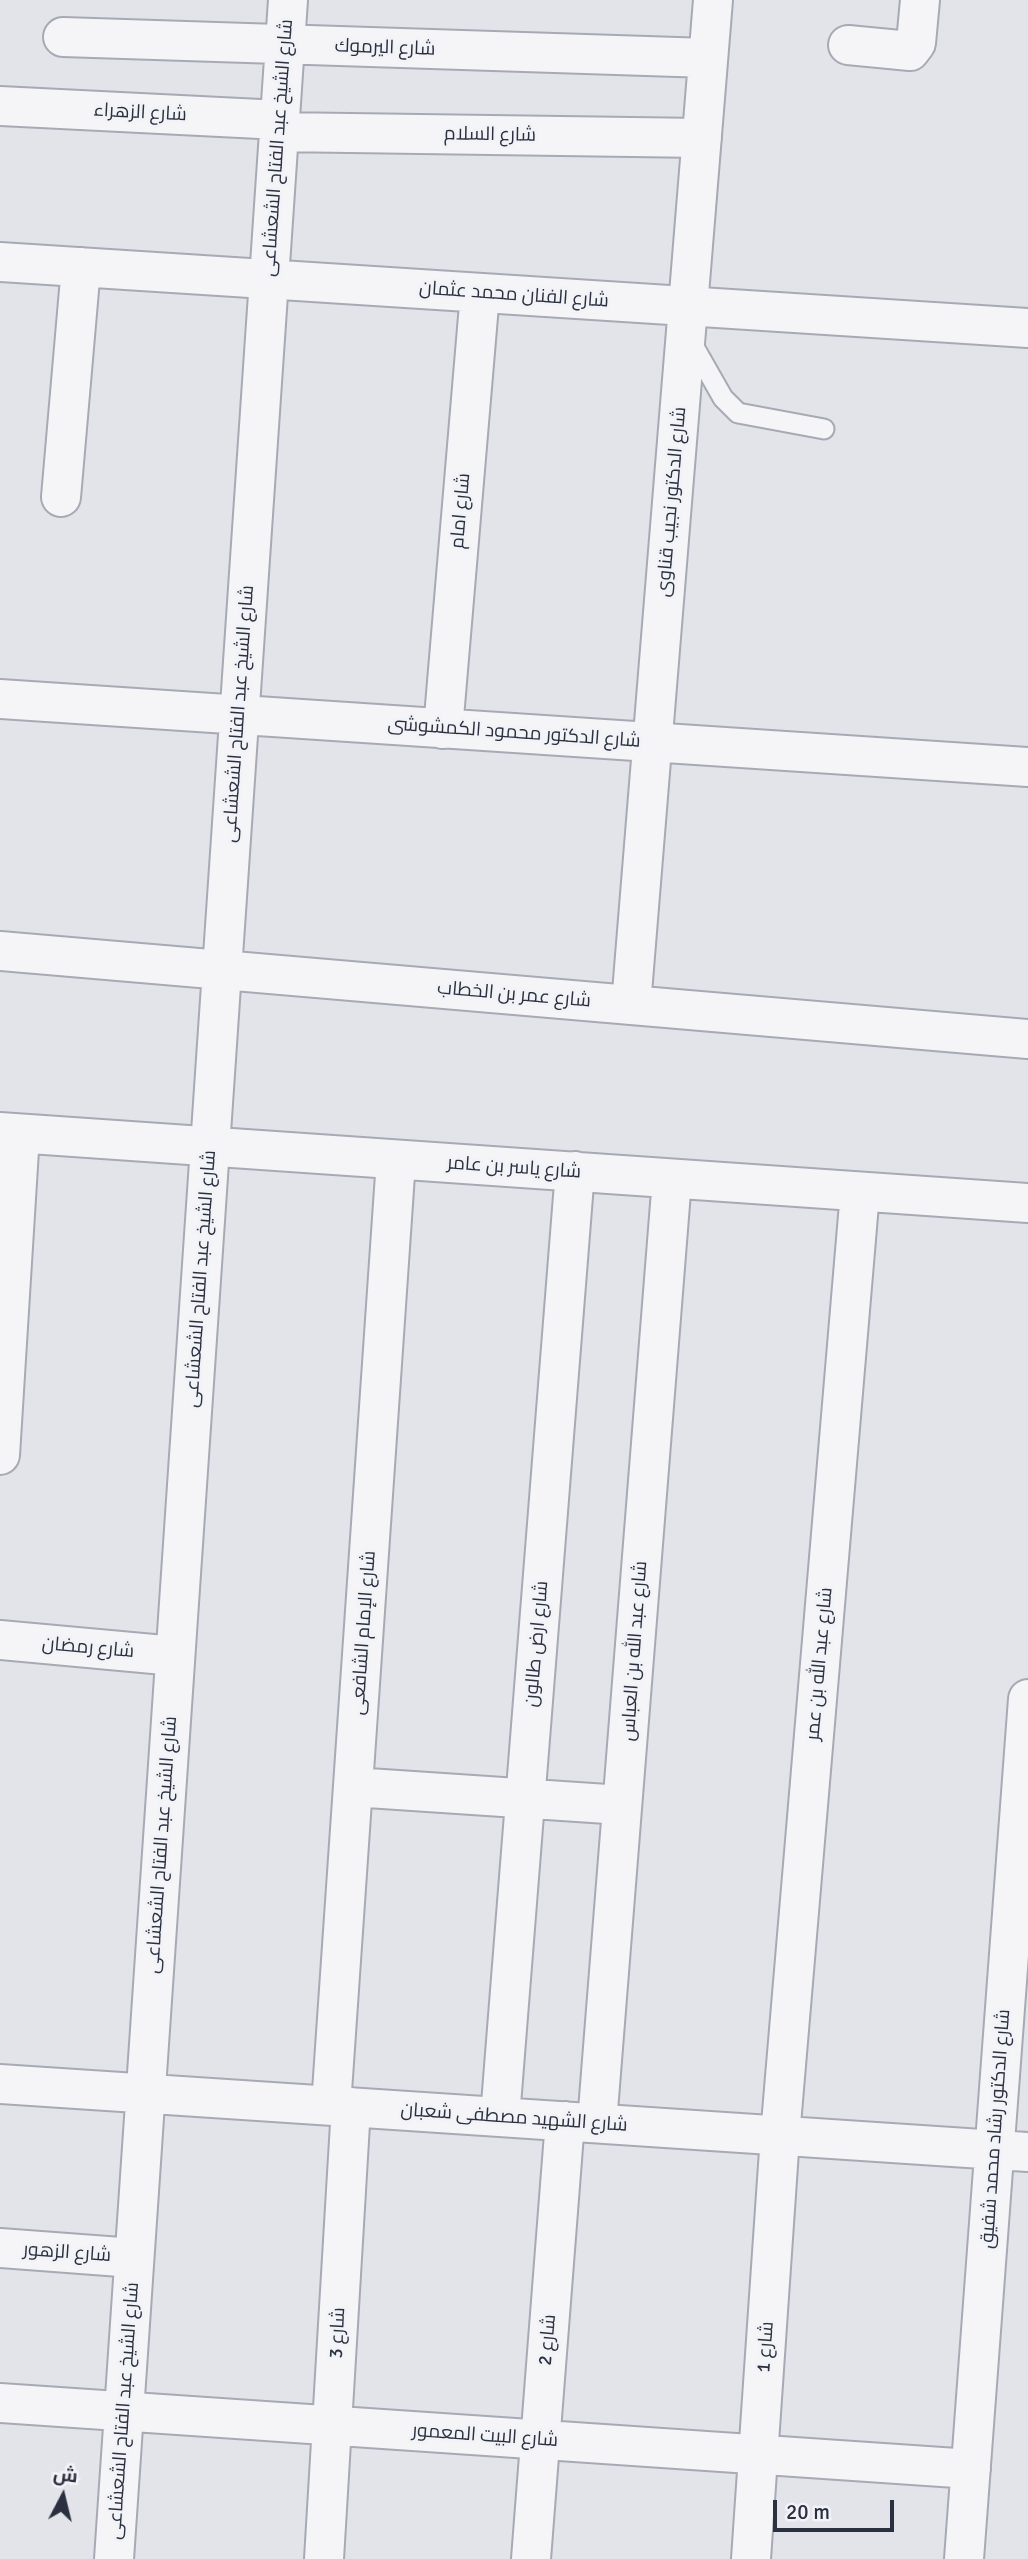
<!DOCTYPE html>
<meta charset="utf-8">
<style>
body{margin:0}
#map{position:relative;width:1028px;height:2559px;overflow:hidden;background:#e2e4ea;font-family:Signika,Cairo,sans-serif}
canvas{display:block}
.north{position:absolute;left:28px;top:2461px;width:70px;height:70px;-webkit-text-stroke:5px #f2f3f7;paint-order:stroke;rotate:7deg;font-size:19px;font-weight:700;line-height:28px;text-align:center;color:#2b3041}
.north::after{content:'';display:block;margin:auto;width:24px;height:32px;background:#2b3041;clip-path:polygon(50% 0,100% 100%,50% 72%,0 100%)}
.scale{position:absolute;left:773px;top:2500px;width:121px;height:32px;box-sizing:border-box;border:4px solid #2b3041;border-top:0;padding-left:9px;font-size:21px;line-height:24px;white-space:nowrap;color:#2b3041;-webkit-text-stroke:5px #f2f3f7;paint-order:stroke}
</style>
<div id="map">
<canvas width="1028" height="2559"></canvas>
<div class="north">ش</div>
<div class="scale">20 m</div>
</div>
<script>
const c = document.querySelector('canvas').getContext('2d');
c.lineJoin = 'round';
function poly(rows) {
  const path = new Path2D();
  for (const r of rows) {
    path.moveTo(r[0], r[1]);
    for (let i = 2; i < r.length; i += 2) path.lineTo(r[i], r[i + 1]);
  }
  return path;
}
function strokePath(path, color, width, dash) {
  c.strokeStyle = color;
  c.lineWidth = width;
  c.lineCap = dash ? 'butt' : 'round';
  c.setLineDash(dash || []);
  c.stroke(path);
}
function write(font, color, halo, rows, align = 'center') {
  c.font = font + ' Signika,Cairo,sans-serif';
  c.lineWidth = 6;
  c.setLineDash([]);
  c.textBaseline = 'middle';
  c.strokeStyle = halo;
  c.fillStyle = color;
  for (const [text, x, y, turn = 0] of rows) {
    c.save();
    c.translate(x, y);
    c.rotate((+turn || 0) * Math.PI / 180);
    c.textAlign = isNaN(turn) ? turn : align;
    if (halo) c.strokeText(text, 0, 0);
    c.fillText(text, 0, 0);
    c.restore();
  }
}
const lane = poly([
 [690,340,723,398,738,413,824,429]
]);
const street = poly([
 [63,37,708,58],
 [848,45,910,51,916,43,920,0],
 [0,106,280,120],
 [279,132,702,138],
 [0,262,1028,328],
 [61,497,81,267],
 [0,699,1028,767],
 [443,729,480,293],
 [0,951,1028,1039],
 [631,1005,713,0],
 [0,1132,1028,1203],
 [0,1455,20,1134],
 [0,1640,175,1656],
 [353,1787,622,1805],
 [0,2084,1028,2152],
 [331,2106,396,1160],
 [500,2117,575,1171],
 [597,2123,672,1179],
 [0,2248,134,2258],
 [0,2403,971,2469],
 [114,2559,288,0],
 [324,2559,351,2107],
 [531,2559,565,2121],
 [751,2559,780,2136,860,1192],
 [964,2559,1028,1699]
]);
strokePath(lane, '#a7aab4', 23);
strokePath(street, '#a7aab4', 42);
strokePath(lane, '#f5f5f8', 19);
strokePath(street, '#f5f5f8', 38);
write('19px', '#2b3041', '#f2f3f7', [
 ["شارع اليرموك",385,48,2],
 ["شارع الزهراء",140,113,3],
 ["شارع السلام",490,135,1],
 ["شارع الشيخ عبد الفتاح الشعشاعى",278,148,-86],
 ["شارع الفنان محمد عثمان",514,295,4],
 ["شارع الدكتور نجيب قناوى",672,502,-85],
 ["شارع امام",461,511,-85],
 ["شارع الشيخ عبد الفتاح الشعشاعى",239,714,-86],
 ["شارع الدكتور محمود الكمشوشى",514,733,4],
 ["شارع عمر بن الخطاب",514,995,5],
 ["شارع ياسر بن عامر",514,1168,4],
 ["شارع الشيخ عبد الفتاح الشعشاعى",201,1279,-86],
 ["شارع الإمام الشافعى",364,1633,-86],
 ["شارع ارض طالون",537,1644,-85],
 ["شارع رمضان",88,1648,5],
 ["شارع عبد الله بن العباس",635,1651,-86],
 ["شارع عبد الله بن عمر",820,1664,-85],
 ["شارع الشيخ عبد الفتاح الشعشاعى",162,1845,-86],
 ["شارع الشهيد مصطفى شعبان",514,2118,4],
 ["شارع الدكتور رشاد محمد شفيق",996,2129,-86],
 ["شارع الزهور",67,2253,4],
 ["شارع 3",338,2333,-87],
 ["شارع 2",548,2340,-85],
 ["شارع 1",766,2347,-86],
 ["شارع الشيخ عبد الفتاح الشعشاعى",124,2411,-86],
 ["شارع البيت المعمور",485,2436,4]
]);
</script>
